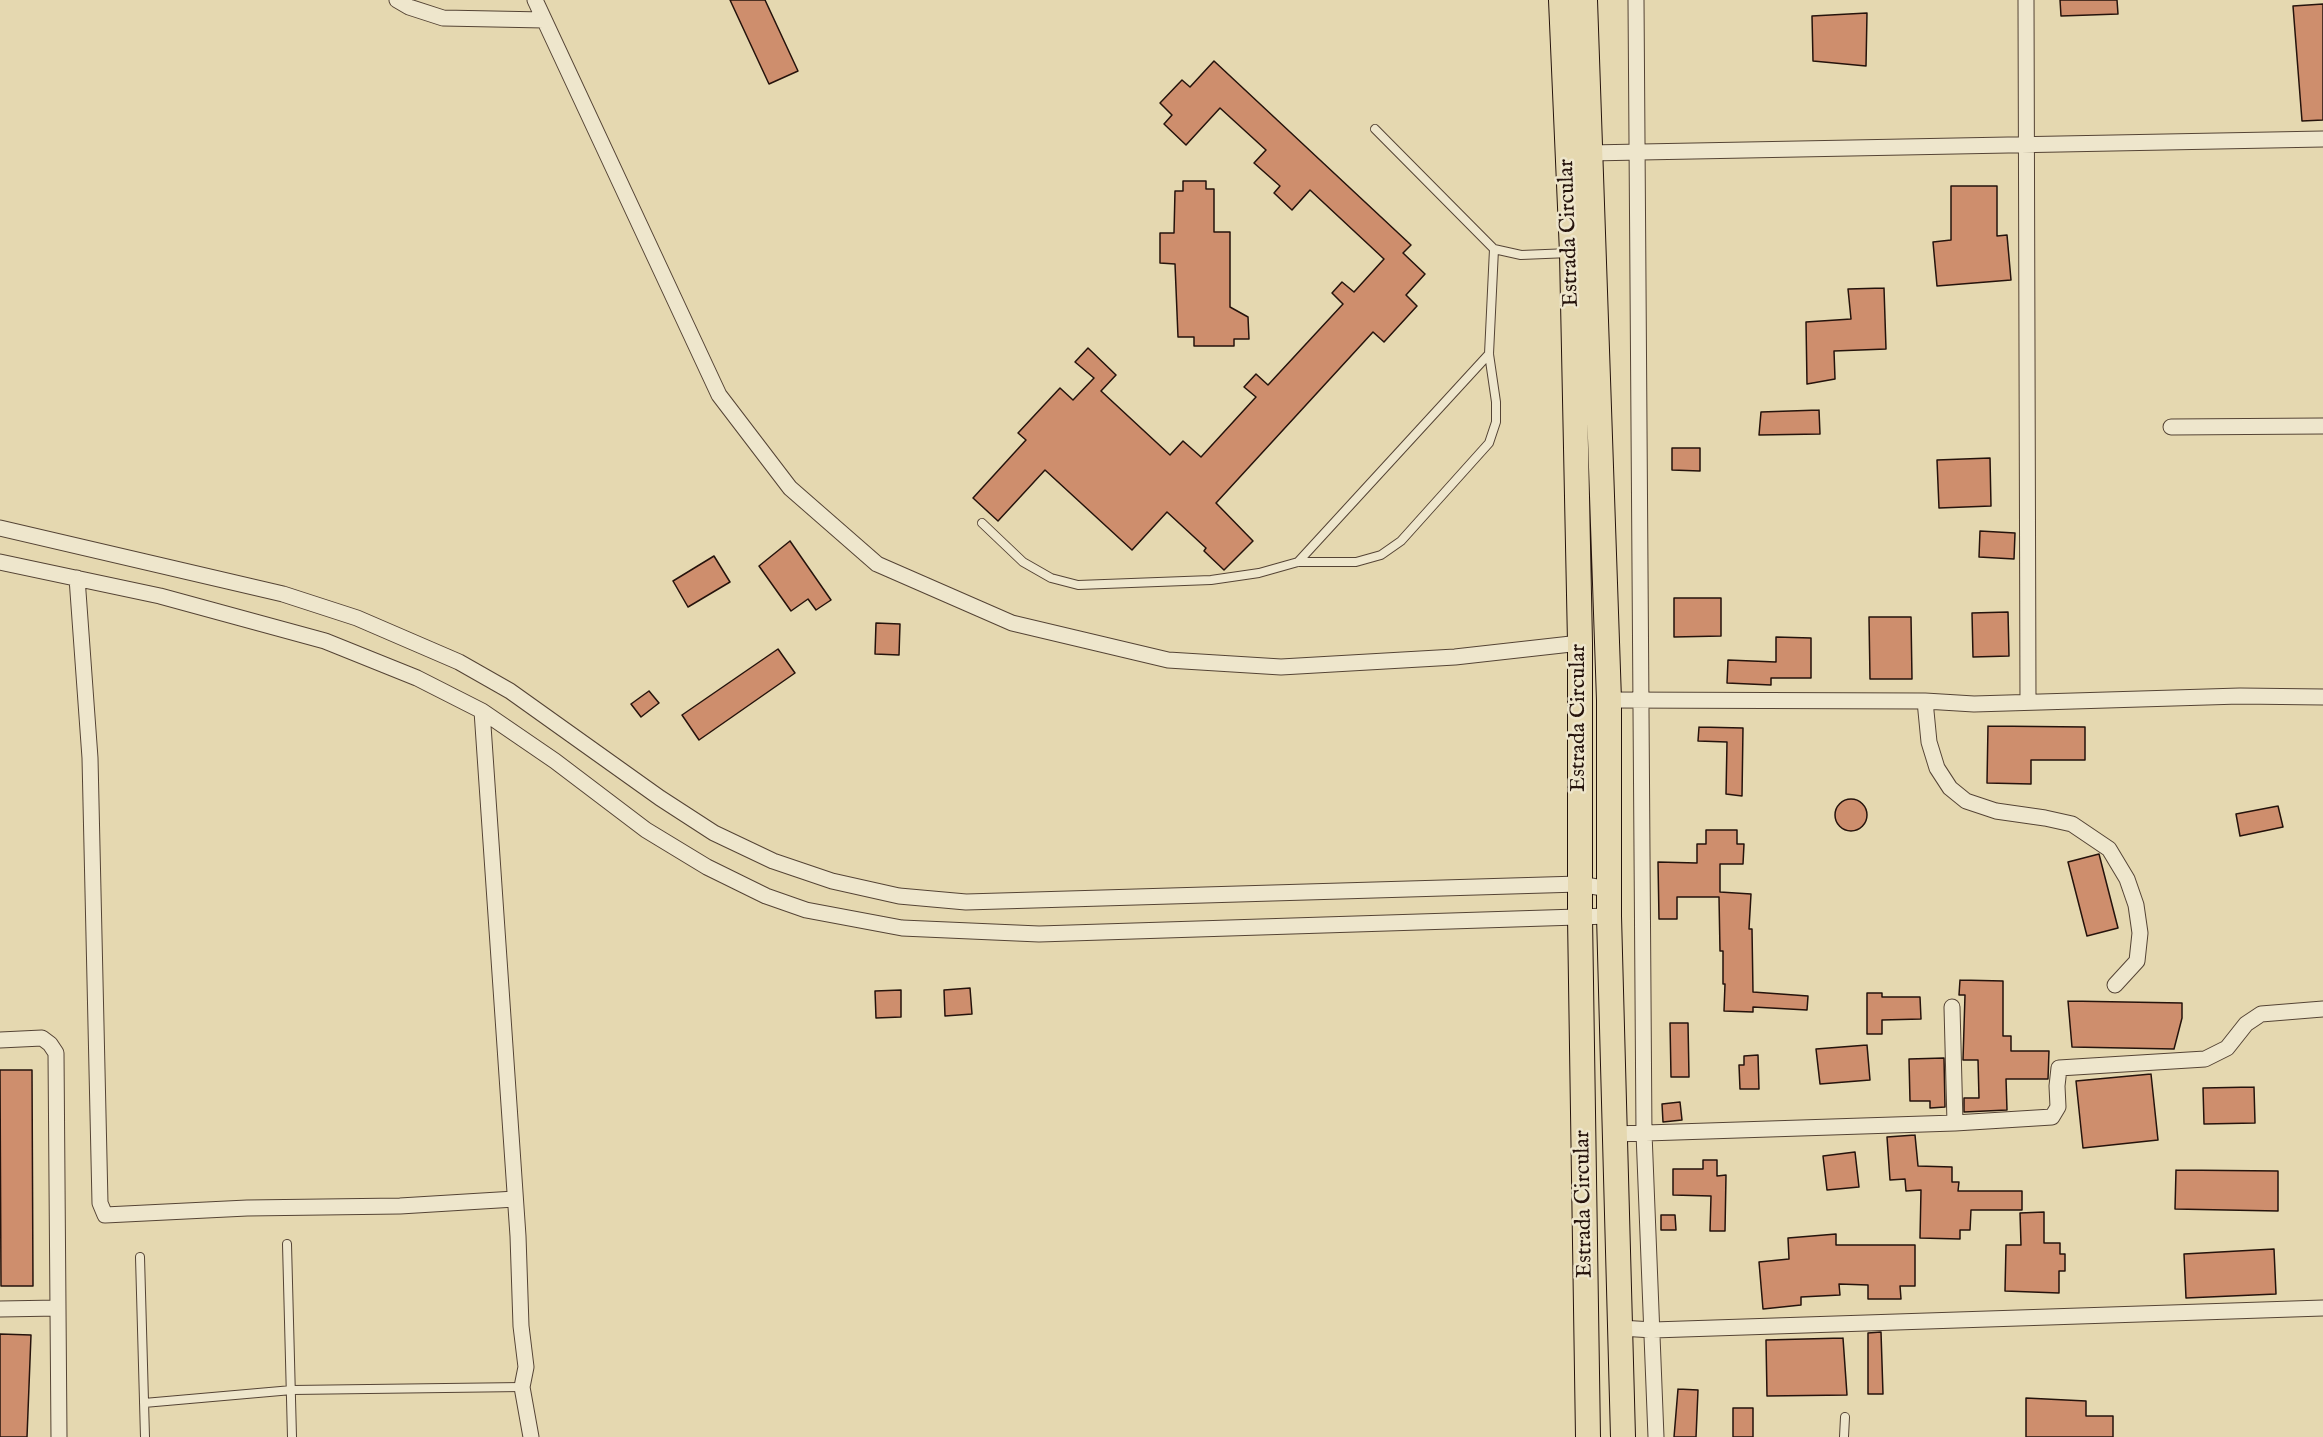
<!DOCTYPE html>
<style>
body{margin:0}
canvas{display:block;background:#e5d8b0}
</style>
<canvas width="2323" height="1437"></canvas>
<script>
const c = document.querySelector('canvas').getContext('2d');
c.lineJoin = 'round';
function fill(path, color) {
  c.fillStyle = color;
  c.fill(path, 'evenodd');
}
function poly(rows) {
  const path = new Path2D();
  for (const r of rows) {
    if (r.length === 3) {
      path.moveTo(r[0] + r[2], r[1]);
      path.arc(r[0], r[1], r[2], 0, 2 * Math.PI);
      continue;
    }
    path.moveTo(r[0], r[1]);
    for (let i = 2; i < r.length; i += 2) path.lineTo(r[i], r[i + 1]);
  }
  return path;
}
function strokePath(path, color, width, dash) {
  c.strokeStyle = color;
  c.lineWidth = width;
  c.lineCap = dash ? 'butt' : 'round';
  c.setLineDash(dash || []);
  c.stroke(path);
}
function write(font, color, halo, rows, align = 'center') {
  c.font = font + ' "IM FELL English",serif';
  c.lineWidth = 5;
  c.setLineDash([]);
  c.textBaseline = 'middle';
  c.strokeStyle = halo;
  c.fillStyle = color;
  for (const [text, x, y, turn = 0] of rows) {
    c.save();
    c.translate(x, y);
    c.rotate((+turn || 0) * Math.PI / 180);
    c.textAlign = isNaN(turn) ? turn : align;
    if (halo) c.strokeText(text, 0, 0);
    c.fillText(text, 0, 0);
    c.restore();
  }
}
const building = poly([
 [730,0,765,0,798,71,769,84,730,0],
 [2060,0,2117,0,2118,14,2061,16,2060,0],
 [2323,4,2323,120,2302,121,2293,6,2323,4],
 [1867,13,1866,66,1813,61,1812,16,1867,13],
 [1214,61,1411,245,1403,253,1425,274,1406,295,1417,306,1384,342,1373,332,1216,503,1253,541,1224,570,1204,551,1206,548,1167,512,1132,550,1045,470,998,521,973,498,1026,440,1018,433,1060,388,1073,400,1094,378,1075,362,1088,348,1116,375,1101,391,1170,455,1183,441,1201,457,1256,397,1244,387,1256,374,1268,385,1343,304,1332,293,1342,282,1354,292,1384,259,1310,190,1292,210,1274,193,1280,186,1254,163,1266,150,1220,108,1186,145,1164,124,1172,115,1160,103,1182,80,1190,87,1214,61],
 [1183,181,1206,181,1206,189,1214,189,1214,232,1230,232,1230,307,1248,317,1249,339,1234,339,1234,346,1194,346,1194,337,1178,337,1175,264,1160,263,1160,233,1174,233,1175,191,1183,191,1183,181],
 [1951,186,1997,186,1997,236,2007,235,2011,280,1937,286,1933,242,1951,240,1951,186],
 [1884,288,1886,349,1834,351,1835,379,1807,384,1806,322,1851,319,1848,289,1884,288],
 [1819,410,1820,434,1759,435,1761,412,1819,410],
 [1672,448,1700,448,1700,471,1672,470,1672,448],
 [1990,458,1991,506,1939,508,1937,460,1990,458],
 [1980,531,2015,533,2014,559,1979,557,1980,531],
 [790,541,831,600,816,610,808,599,791,611,759,566,790,541],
 [714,556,730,582,688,607,673,581,714,556],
 [1674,598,1721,598,1721,636,1674,637,1674,598],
 [2008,612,2009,656,1973,657,1972,613,2008,612],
 [1869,617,1911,617,1912,679,1870,679,1869,617],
 [876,623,900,624,899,655,875,654,876,623],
 [1776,637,1811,638,1811,678,1771,678,1771,685,1727,683,1728,660,1776,662,1776,637],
 [778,649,795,673,699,740,682,715,778,649],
 [649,691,659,703,641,717,631,704,649,691],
 [1988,726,2085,727,2085,760,2031,760,2031,784,1987,783,1988,726],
 [1699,727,1743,728,1742,796,1726,794,1727,742,1698,741,1699,727],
 [1851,815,16],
 [2278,806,2283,827,2240,836,2236,814,2278,806],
 [1706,830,1737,830,1737,844,1744,844,1743,864,1720,864,1720,892,1751,894,1749,929,1752,929,1753,992,1808,996,1807,1010,1753,1007,1753,1012,1724,1011,1725,984,1723,984,1723,951,1720,951,1719,897,1677,897,1677,919,1659,919,1658,862,1697,863,1697,844,1706,844,1706,830],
 [2099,854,2118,928,2087,936,2068,862,2099,854],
 [1960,980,2003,981,2003,1036,2011,1036,2011,1051,2049,1051,2048,1079,2006,1079,2007,1110,1964,1112,1964,1098,1979,1098,1978,1060,1963,1060,1965,995,1959,995,1960,980],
 [970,988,972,1014,945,1016,944,990,970,988],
 [901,990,901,1017,876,1018,875,991,901,990],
 [1867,993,1882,993,1882,997,1920,997,1921,1019,1882,1020,1882,1034,1867,1034,1867,993],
 [2068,1001,2182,1003,2182,1018,2174,1049,2072,1047,2068,1001],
 [1670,1023,1688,1023,1689,1077,1671,1077,1670,1023],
 [1867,1045,1870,1080,1820,1084,1816,1049,1867,1045],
 [1758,1055,1759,1089,1740,1089,1739,1065,1744,1065,1744,1056,1758,1055],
 [1944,1058,1945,1107,1930,1108,1930,1101,1910,1101,1909,1059,1944,1058],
 [0,1070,32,1070,33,1286,1,1286,0,1070],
 [2151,1074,2158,1140,2083,1148,2076,1081,2151,1074],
 [2254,1087,2255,1123,2204,1124,2203,1088,2254,1087],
 [1680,1102,1682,1120,1663,1122,1662,1104,1680,1102],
 [1915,1135,1918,1166,1952,1167,1952,1182,1959,1182,1958,1191,2022,1191,2022,1210,1971,1210,1970,1230,1960,1230,1960,1239,1920,1238,1921,1190,1906,1191,1905,1179,1890,1180,1887,1137,1915,1135],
 [1855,1152,1859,1187,1827,1190,1823,1156,1855,1152],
 [1703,1160,1717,1160,1717,1176,1726,1175,1725,1231,1710,1231,1711,1196,1673,1195,1673,1169,1703,1169,1703,1160],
 [2176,1170,2278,1171,2278,1211,2175,1209,2176,1170],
 [2044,1212,2044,1243,2060,1243,2060,1254,2065,1254,2065,1271,2059,1271,2059,1293,2005,1291,2006,1245,2021,1245,2020,1213,2044,1212],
 [1661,1215,1675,1215,1676,1230,1661,1230,1661,1215],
 [1836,1234,1836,1245,1915,1245,1915,1286,1900,1286,1901,1299,1868,1299,1868,1285,1839,1284,1840,1295,1801,1297,1801,1305,1763,1309,1759,1262,1789,1259,1788,1238,1836,1234],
 [2274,1249,2276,1294,2186,1298,2184,1254,2274,1249],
 [1881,1332,1883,1394,1868,1394,1868,1333,1881,1332],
 [0,1334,31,1335,27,1437,0,1437,0,1334],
 [1843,1338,1847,1395,1767,1396,1766,1340,1843,1338],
 [1678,1389,1698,1390,1696,1437,1674,1437,1678,1389],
 [2026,1398,2086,1401,2086,1416,2113,1416,2113,1437,2026,1437,2026,1398],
 [1733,1408,1753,1408,1753,1437,1733,1437,1733,1408]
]);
fill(building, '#ce8e6d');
strokePath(building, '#25130c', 1.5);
const service = poly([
 [1375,129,1494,249,1521,255,1570,253],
 [982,523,1023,562,1051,578,1078,585,1211,580,1259,573,1298,562,1356,562,1381,555,1401,541,1489,443,1496,422,1496,402,1489,354,1494,249],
 [1298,562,1489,354],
 [287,1244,292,1437],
 [140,1257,145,1437],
 [144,1403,292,1390,522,1387],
 [1844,1437,1845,1417]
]);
const minor = poly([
 [397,0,409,7,443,18,544,20],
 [535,0,719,395,790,488,877,564,1012,623,1168,660,1281,667,1455,657,1580,643],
 [1636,0,1644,1133,1656,1437],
 [2026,0,2028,702],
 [1589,153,2323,139],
 [2171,427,2323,426],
 [0,528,283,594,357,618,459,662,510,691,660,798,714,833,773,861,832,881,899,896,966,902,1579,884,1609,889],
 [0,562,160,596,325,641,417,678,482,711,555,761,646,830,707,867,766,896,806,910,902,928,1039,934,1609,916],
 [77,578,90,758,100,1203,105,1215,247,1208,400,1206,515,1199],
 [1609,700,1925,701,1974,704,2240,696,2323,697],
 [1925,701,1929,742,1937,768,1950,788,1966,801,1996,811,2045,818,2072,824,2109,849,2127,879,2136,905,2140,933,2137,961,2115,985],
 [482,711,518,1236,521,1326,526,1367,522,1387,531,1437],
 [1952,1007,1955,1123],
 [0,1040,42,1038,50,1044,56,1053,59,1437],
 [1615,1134,1955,1123,2052,1117,2058,1107,2057,1086,2059,1068,2205,1059,2227,1048,2246,1024,2261,1014,2323,1009],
 [0,1309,58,1308],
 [1620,1328,1653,1330,2323,1308]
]);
const primary = poly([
 [1561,0,1572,253,1580,643,1580,917,1588,1437],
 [1585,0,1609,700,1609,916,1623,1437]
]);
strokePath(service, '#554435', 10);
strokePath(minor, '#554435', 17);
strokePath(primary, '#25130c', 26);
strokePath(service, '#eee6cc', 8);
strokePath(minor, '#eee6cc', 15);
strokePath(primary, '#e5d8b0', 24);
write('22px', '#25130c', '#eee6cc', [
 ["Estrada Circular",1570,233,-92],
 ["Estrada Circular",1579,718,-90],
 ["Estrada Circular",1585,1204,-91]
]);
</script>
